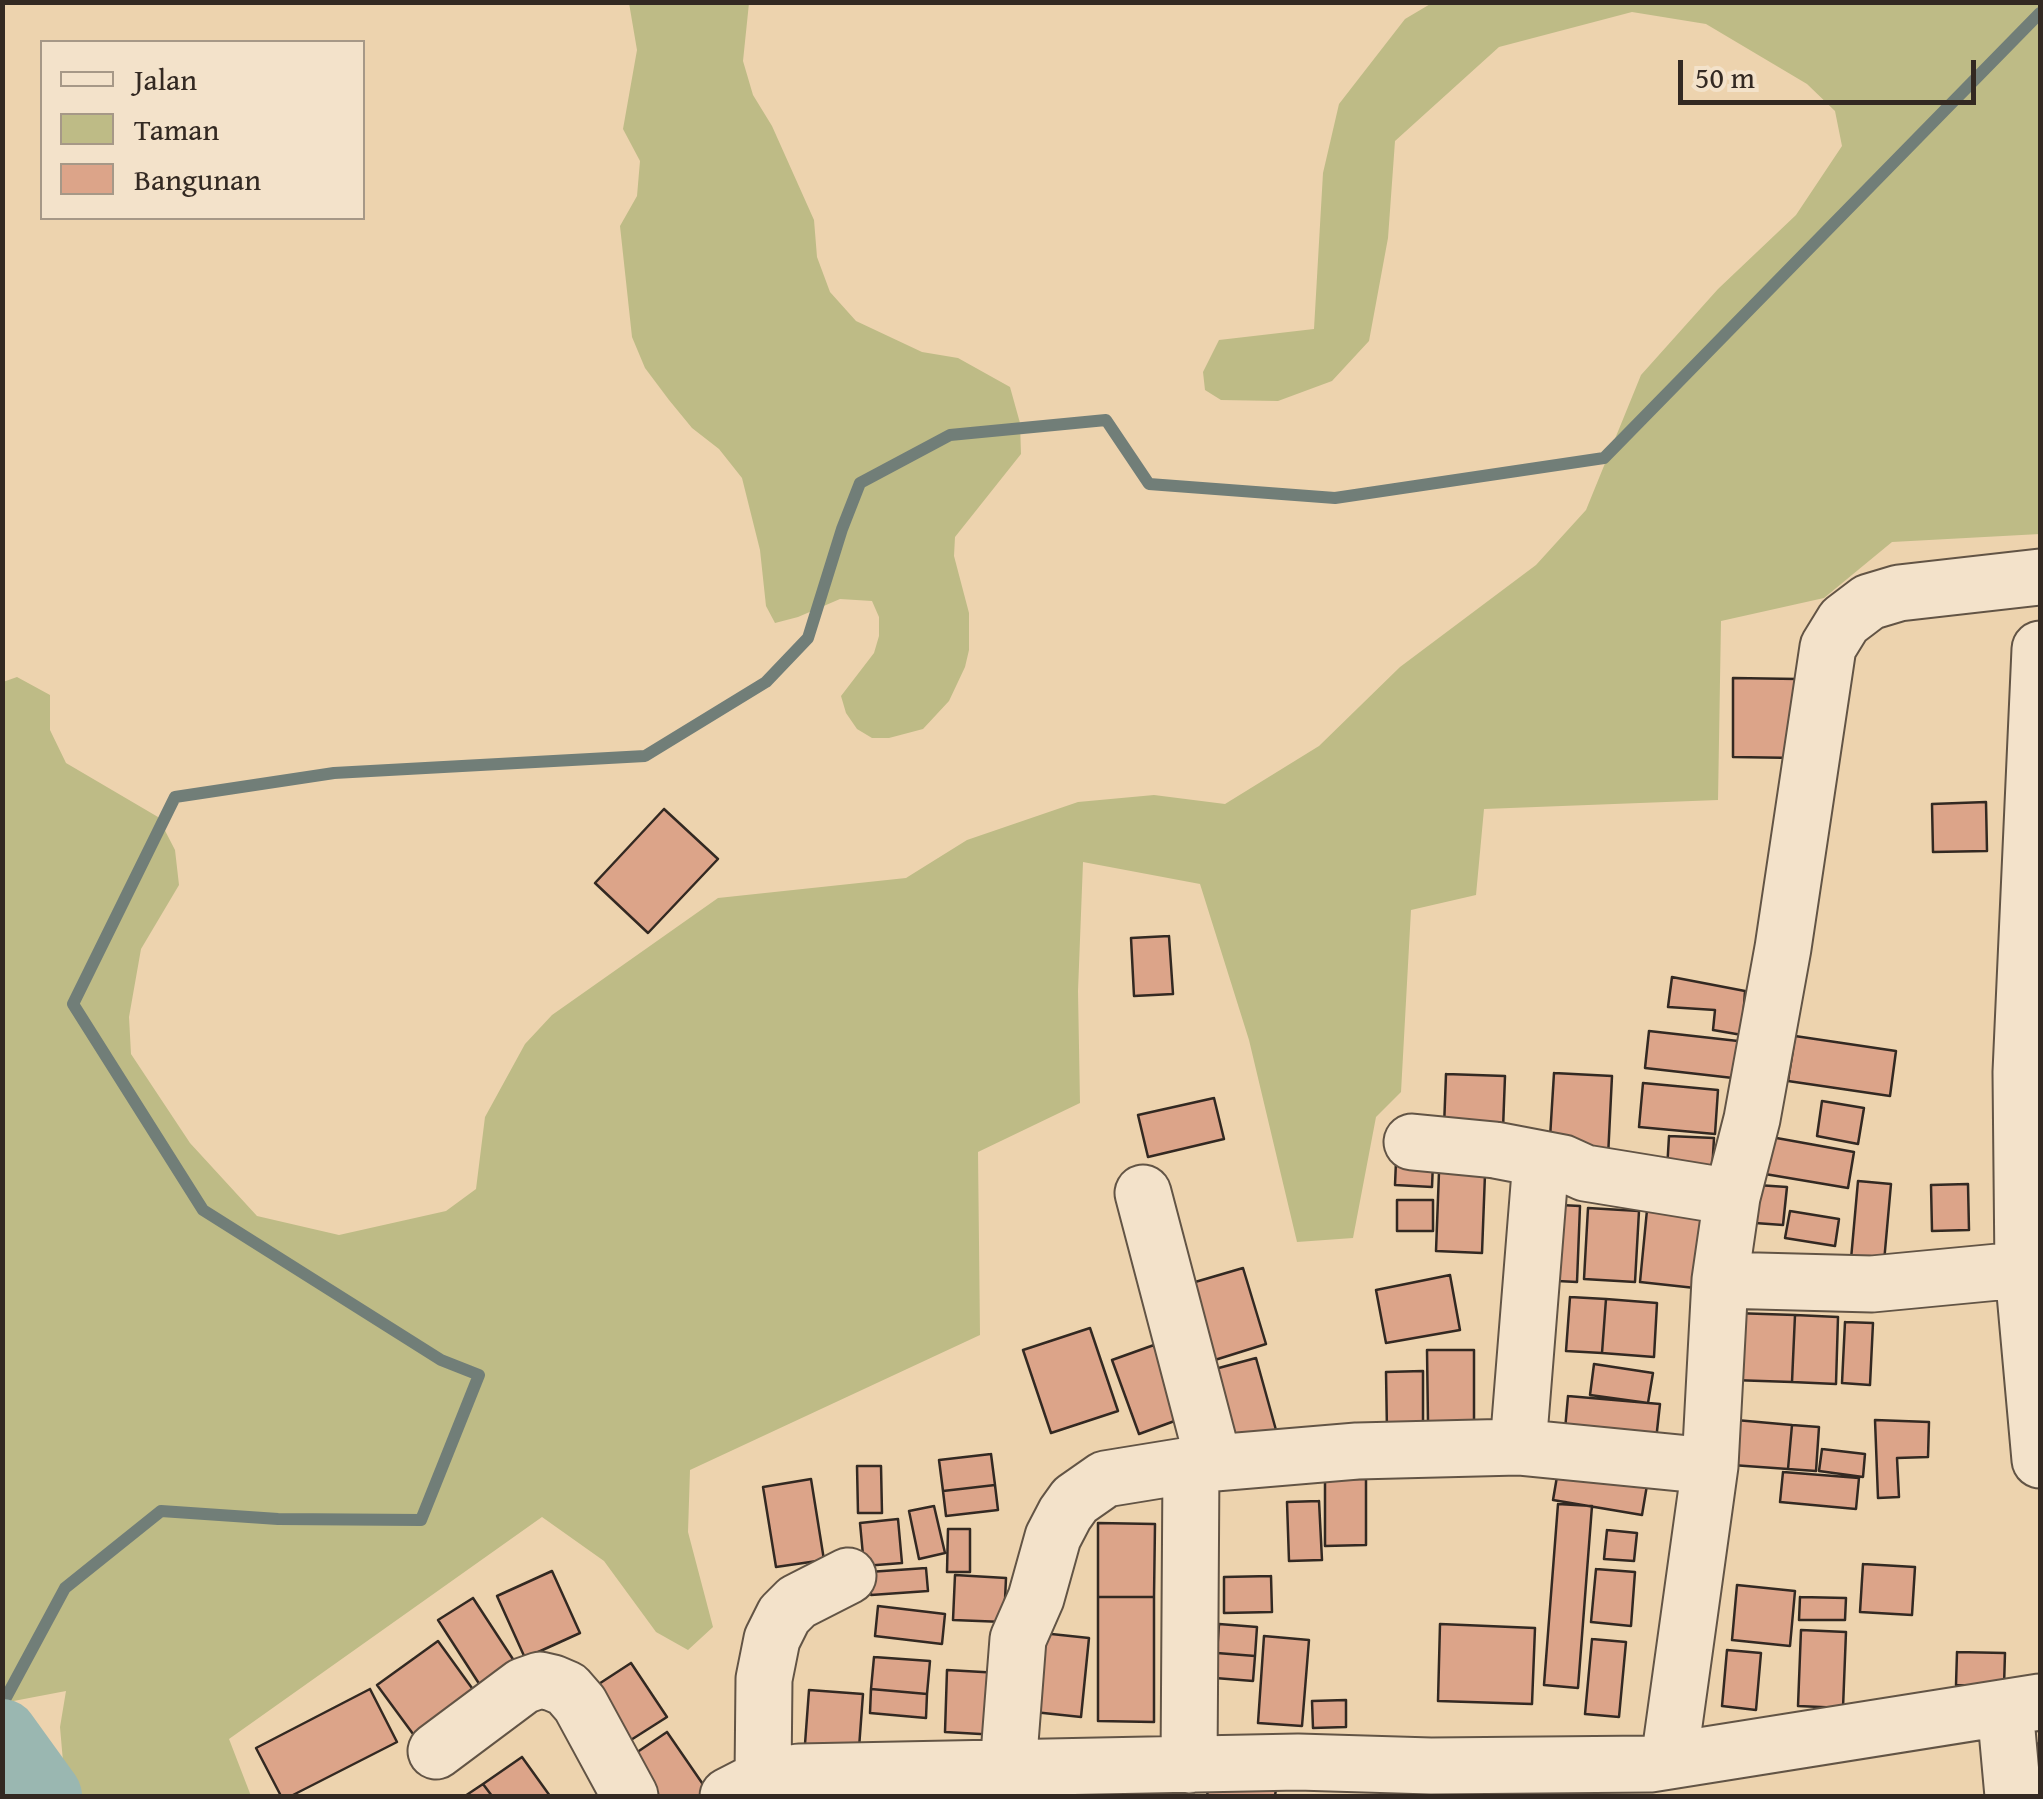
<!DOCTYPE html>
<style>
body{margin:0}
#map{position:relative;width:2043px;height:1799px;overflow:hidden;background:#edd3ae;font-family:"Gentium Book Plus",serif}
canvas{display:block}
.frame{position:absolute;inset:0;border:5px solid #332922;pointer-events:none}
.legend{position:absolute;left:40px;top:40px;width:325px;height:180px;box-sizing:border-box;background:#f3e2ca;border:2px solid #a69887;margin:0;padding:12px 18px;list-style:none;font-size:30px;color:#332922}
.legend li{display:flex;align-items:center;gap:20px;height:50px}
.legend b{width:50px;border:2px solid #a69887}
.scale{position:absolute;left:1678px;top:60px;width:298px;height:45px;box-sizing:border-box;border:5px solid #332922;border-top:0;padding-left:12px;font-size:30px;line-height:35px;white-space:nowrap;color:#332922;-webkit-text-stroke:8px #f3e2ca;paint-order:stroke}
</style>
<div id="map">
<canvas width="2043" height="1799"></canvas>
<div class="frame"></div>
<ul class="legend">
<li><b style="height:12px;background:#f3e2ca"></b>Jalan</li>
<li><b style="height:28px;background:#bebb86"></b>Taman</li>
<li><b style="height:28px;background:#dca489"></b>Bangunan</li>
</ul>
<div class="scale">50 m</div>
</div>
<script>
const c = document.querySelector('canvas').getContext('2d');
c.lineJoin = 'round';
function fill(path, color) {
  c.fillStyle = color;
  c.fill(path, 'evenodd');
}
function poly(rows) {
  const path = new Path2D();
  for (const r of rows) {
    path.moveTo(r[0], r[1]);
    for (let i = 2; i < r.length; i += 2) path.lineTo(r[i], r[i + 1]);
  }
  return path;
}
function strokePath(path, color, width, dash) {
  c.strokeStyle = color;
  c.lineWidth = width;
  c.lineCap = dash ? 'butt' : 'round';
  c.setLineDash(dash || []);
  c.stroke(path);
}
fill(poly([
 [629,3,749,3,743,61,753,95,772,126,814,220,817,257,830,292,856,321,922,352,958,358,1010,387,1020,423,1021,454,955,537,954,556,969,613,969,650,965,667,949,701,923,729,889,738,872,738,857,729,846,713,841,696,874,653,879,636,879,617,872,601,840,599,798,617,775,623,766,606,760,550,742,478,719,449,692,428,669,400,645,368,632,337,620,226,637,196,640,161,623,129,637,50],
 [1432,3,2040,3,2040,534,1892,542,1824,598,1721,621,1718,800,1484,809,1476,895,1411,910,1401,1092,1376,1117,1353,1238,1297,1242,1249,1040,1200,884,1083,862,1078,991,1080,1103,978,1152,980,1335,690,1470,688,1532,713,1627,688,1650,656,1632,604,1561,542,1517,229,1739,251,1796,70,1796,64,1773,60,1727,66,1691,3,1703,3,682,17,677,50,695,50,730,66,763,158,817,175,850,179,885,141,949,129,1017,131,1054,190,1143,257,1216,339,1235,446,1211,476,1189,485,1117,525,1044,552,1015,718,898,906,878,967,840,1078,802,1154,795,1225,804,1319,746,1400,667,1536,565,1586,510,1641,375,1718,289,1796,215,1842,146,1835,111,1807,84,1706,24,1632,12,1499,47,1395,141,1388,238,1369,341,1332,381,1278,401,1221,400,1205,390,1203,372,1219,340,1314,329,1323,173,1339,104,1405,19]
]), '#bebb86');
strokePath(poly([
 [2,1705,65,1588,161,1511,278,1519,421,1520,479,1375,441,1360,203,1210,73,1004,175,797,334,773,645,756,766,682,808,638,842,529,860,483,950,435,1106,420,1149,484,1335,498,1604,458,2040,13]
]), '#717e78', 12);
strokePath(poly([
 [2,1735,46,1796]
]), '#9ab7b1', 72);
const building = poly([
 [1733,678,1798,679,1798,758,1733,757,1733,678],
 [1986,802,1987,851,1933,852,1932,804,1986,802],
 [664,809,718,859,648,933,595,883,664,809],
 [1169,936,1173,994,1134,996,1131,938,1169,936],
 [1672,977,1745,991,1742,1035,1713,1030,1715,1010,1668,1007,1672,977],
 [1649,1031,1738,1041,1733,1078,1645,1068,1649,1031],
 [1795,1036,1896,1051,1890,1096,1788,1081,1795,1036],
 [1554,1073,1612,1076,1608,1157,1549,1154,1554,1073],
 [1446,1074,1505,1076,1503,1129,1444,1127,1446,1074],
 [1643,1083,1718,1090,1715,1134,1639,1127,1643,1083],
 [1214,1098,1224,1139,1148,1157,1138,1115,1214,1098],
 [1822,1101,1864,1108,1858,1144,1817,1136,1822,1101],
 [1669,1136,1714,1138,1712,1172,1667,1170,1669,1136],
 [1771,1137,1854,1152,1848,1188,1765,1174,1771,1137],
 [1396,1161,1433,1163,1432,1187,1395,1185,1396,1161],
 [1439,1172,1485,1174,1482,1253,1436,1251,1439,1172],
 [1858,1181,1891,1184,1884,1262,1851,1259,1858,1181],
 [1968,1184,1969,1230,1932,1231,1931,1185,1968,1184],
 [1757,1185,1787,1187,1783,1225,1755,1223,1757,1185],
 [1397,1200,1433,1200,1433,1231,1397,1231,1397,1200],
 [1541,1204,1580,1206,1577,1282,1538,1280,1541,1204],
 [1588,1208,1639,1211,1635,1282,1584,1279,1588,1208],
 [1647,1210,1702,1216,1695,1288,1640,1282,1647,1210],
 [1790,1211,1839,1219,1835,1246,1785,1238,1790,1211],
 [1243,1268,1266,1344,1202,1364,1178,1287,1243,1268],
 [1450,1275,1460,1330,1386,1343,1376,1290,1450,1275],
 [1570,1297,1606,1299,1602,1353,1566,1351,1570,1297],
 [1606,1299,1657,1303,1654,1357,1602,1353,1606,1299],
 [1734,1313,1795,1315,1792,1382,1732,1380,1734,1313],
 [1795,1315,1838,1317,1836,1384,1792,1382,1795,1315],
 [1845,1322,1873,1323,1870,1385,1842,1383,1845,1322],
 [1090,1328,1118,1411,1051,1433,1023,1350,1090,1328],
 [1154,1345,1180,1419,1139,1434,1112,1360,1154,1345],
 [1427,1350,1474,1350,1474,1422,1428,1422,1427,1350],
 [1256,1358,1276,1430,1220,1445,1200,1373,1256,1358],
 [1594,1364,1653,1373,1648,1403,1590,1395,1594,1364],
 [1423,1371,1423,1432,1387,1432,1386,1372,1423,1371],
 [1568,1396,1660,1404,1655,1449,1564,1441,1568,1396],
 [1736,1420,1792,1425,1788,1469,1732,1465,1736,1420],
 [1875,1420,1929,1422,1928,1457,1897,1458,1899,1497,1878,1498,1875,1420],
 [1792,1425,1819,1427,1816,1471,1788,1469,1792,1425],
 [1822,1449,1865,1454,1863,1477,1819,1471,1822,1449],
 [991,1454,995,1485,943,1491,939,1460,991,1454],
 [1560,1459,1649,1473,1642,1515,1553,1500,1560,1459],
 [857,1466,881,1466,882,1513,858,1513,857,1466],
 [1783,1472,1859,1478,1856,1509,1780,1502,1783,1472],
 [811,1479,824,1560,776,1567,763,1487,811,1479],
 [1325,1479,1366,1479,1366,1545,1325,1546,1325,1479],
 [995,1485,998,1510,946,1516,943,1491,995,1485],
 [1319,1501,1322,1560,1289,1561,1287,1502,1319,1501],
 [1558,1504,1592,1506,1578,1688,1544,1685,1558,1504],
 [934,1506,945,1553,919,1559,909,1511,934,1506],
 [898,1519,902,1563,864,1566,860,1523,898,1519],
 [1098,1523,1155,1524,1154,1597,1098,1597,1098,1523],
 [948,1529,970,1529,970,1572,947,1572,948,1529],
 [1607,1530,1637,1533,1634,1561,1604,1559,1607,1530],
 [1863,1564,1915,1567,1912,1615,1860,1612,1863,1564],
 [926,1568,928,1591,871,1595,869,1572,926,1568],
 [1596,1569,1635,1572,1631,1626,1591,1622,1596,1569],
 [552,1571,580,1633,525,1658,497,1596,552,1571],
 [955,1575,1006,1578,1004,1622,953,1620,955,1575],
 [1271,1576,1272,1612,1224,1613,1224,1577,1271,1576],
 [1737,1585,1795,1591,1790,1646,1732,1640,1737,1585],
 [1098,1597,1154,1597,1154,1722,1098,1721,1098,1597],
 [1800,1597,1846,1598,1845,1620,1799,1620,1800,1597],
 [473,1598,522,1673,487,1696,438,1620,473,1598],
 [878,1606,945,1614,942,1644,875,1636,878,1606],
 [1219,1624,1257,1627,1255,1656,1217,1653,1219,1624],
 [1440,1624,1535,1628,1532,1704,1438,1701,1440,1624],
 [1801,1630,1846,1632,1843,1708,1798,1706,1801,1630],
 [1042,1633,1089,1638,1081,1717,1034,1712,1042,1633],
 [1264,1636,1309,1640,1302,1726,1258,1723,1264,1636],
 [1592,1639,1626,1642,1619,1717,1585,1714,1592,1639],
 [438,1641,477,1695,416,1738,377,1685,438,1641],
 [1727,1650,1761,1653,1756,1710,1722,1706,1727,1650],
 [1957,1652,2005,1653,2004,1686,1956,1685,1957,1652],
 [1217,1653,1255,1656,1253,1681,1215,1678,1217,1653],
 [874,1657,930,1661,927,1694,871,1689,874,1657],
 [631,1663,667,1717,623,1745,588,1691,631,1663],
 [947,1670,1000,1673,998,1735,945,1732,947,1670],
 [370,1689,397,1742,291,1796,281,1796,256,1748,370,1689],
 [871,1689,927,1694,926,1718,870,1713,871,1689],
 [809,1690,863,1694,859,1748,805,1744,809,1690],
 [1346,1700,1346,1727,1313,1728,1312,1701,1346,1700],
 [667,1732,711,1796,648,1796,624,1761,667,1732],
 [2033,1743,2040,1744,2040,1796,2030,1796,2033,1743],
 [522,1757,550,1796,492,1796,483,1784,522,1757],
 [1209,1783,1276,1789,1275,1796,1207,1796,1209,1783],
 [483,1784,492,1796,465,1796,483,1784]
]);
fill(building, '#dca489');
strokePath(building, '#332922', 2.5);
const minor = poly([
 [2040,649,2021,1072,2023,1271,2040,1460],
 [1412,1142,1495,1150,1563,1163,1585,1173,1732,1197],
 [1143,1193,1214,1463],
 [1720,1280,1872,1284,2040,1268],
 [1518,1447,1541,1160],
 [2005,1708,2013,1796],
 [436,1751,523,1686,540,1680,553,1683,567,1689,580,1704,630,1796],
 [1669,1761,1710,1466,1720,1280,1732,1197,1752,1119,1783,948,1828,647,1844,621,1869,602,1899,593,2040,577],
 [1189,1765,1191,1465],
 [1008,1768,1018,1639,1036,1598,1053,1537,1065,1514,1075,1500,1105,1479,1191,1465,1357,1451,1518,1447,1710,1466],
 [763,1778,764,1679,772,1639,784,1615,797,1602,848,1576],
 [728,1796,763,1778,799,1772,1298,1762,1431,1766,1650,1764,2040,1702]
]);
strokePath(minor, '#625445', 59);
strokePath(minor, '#f3e2ca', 55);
</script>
